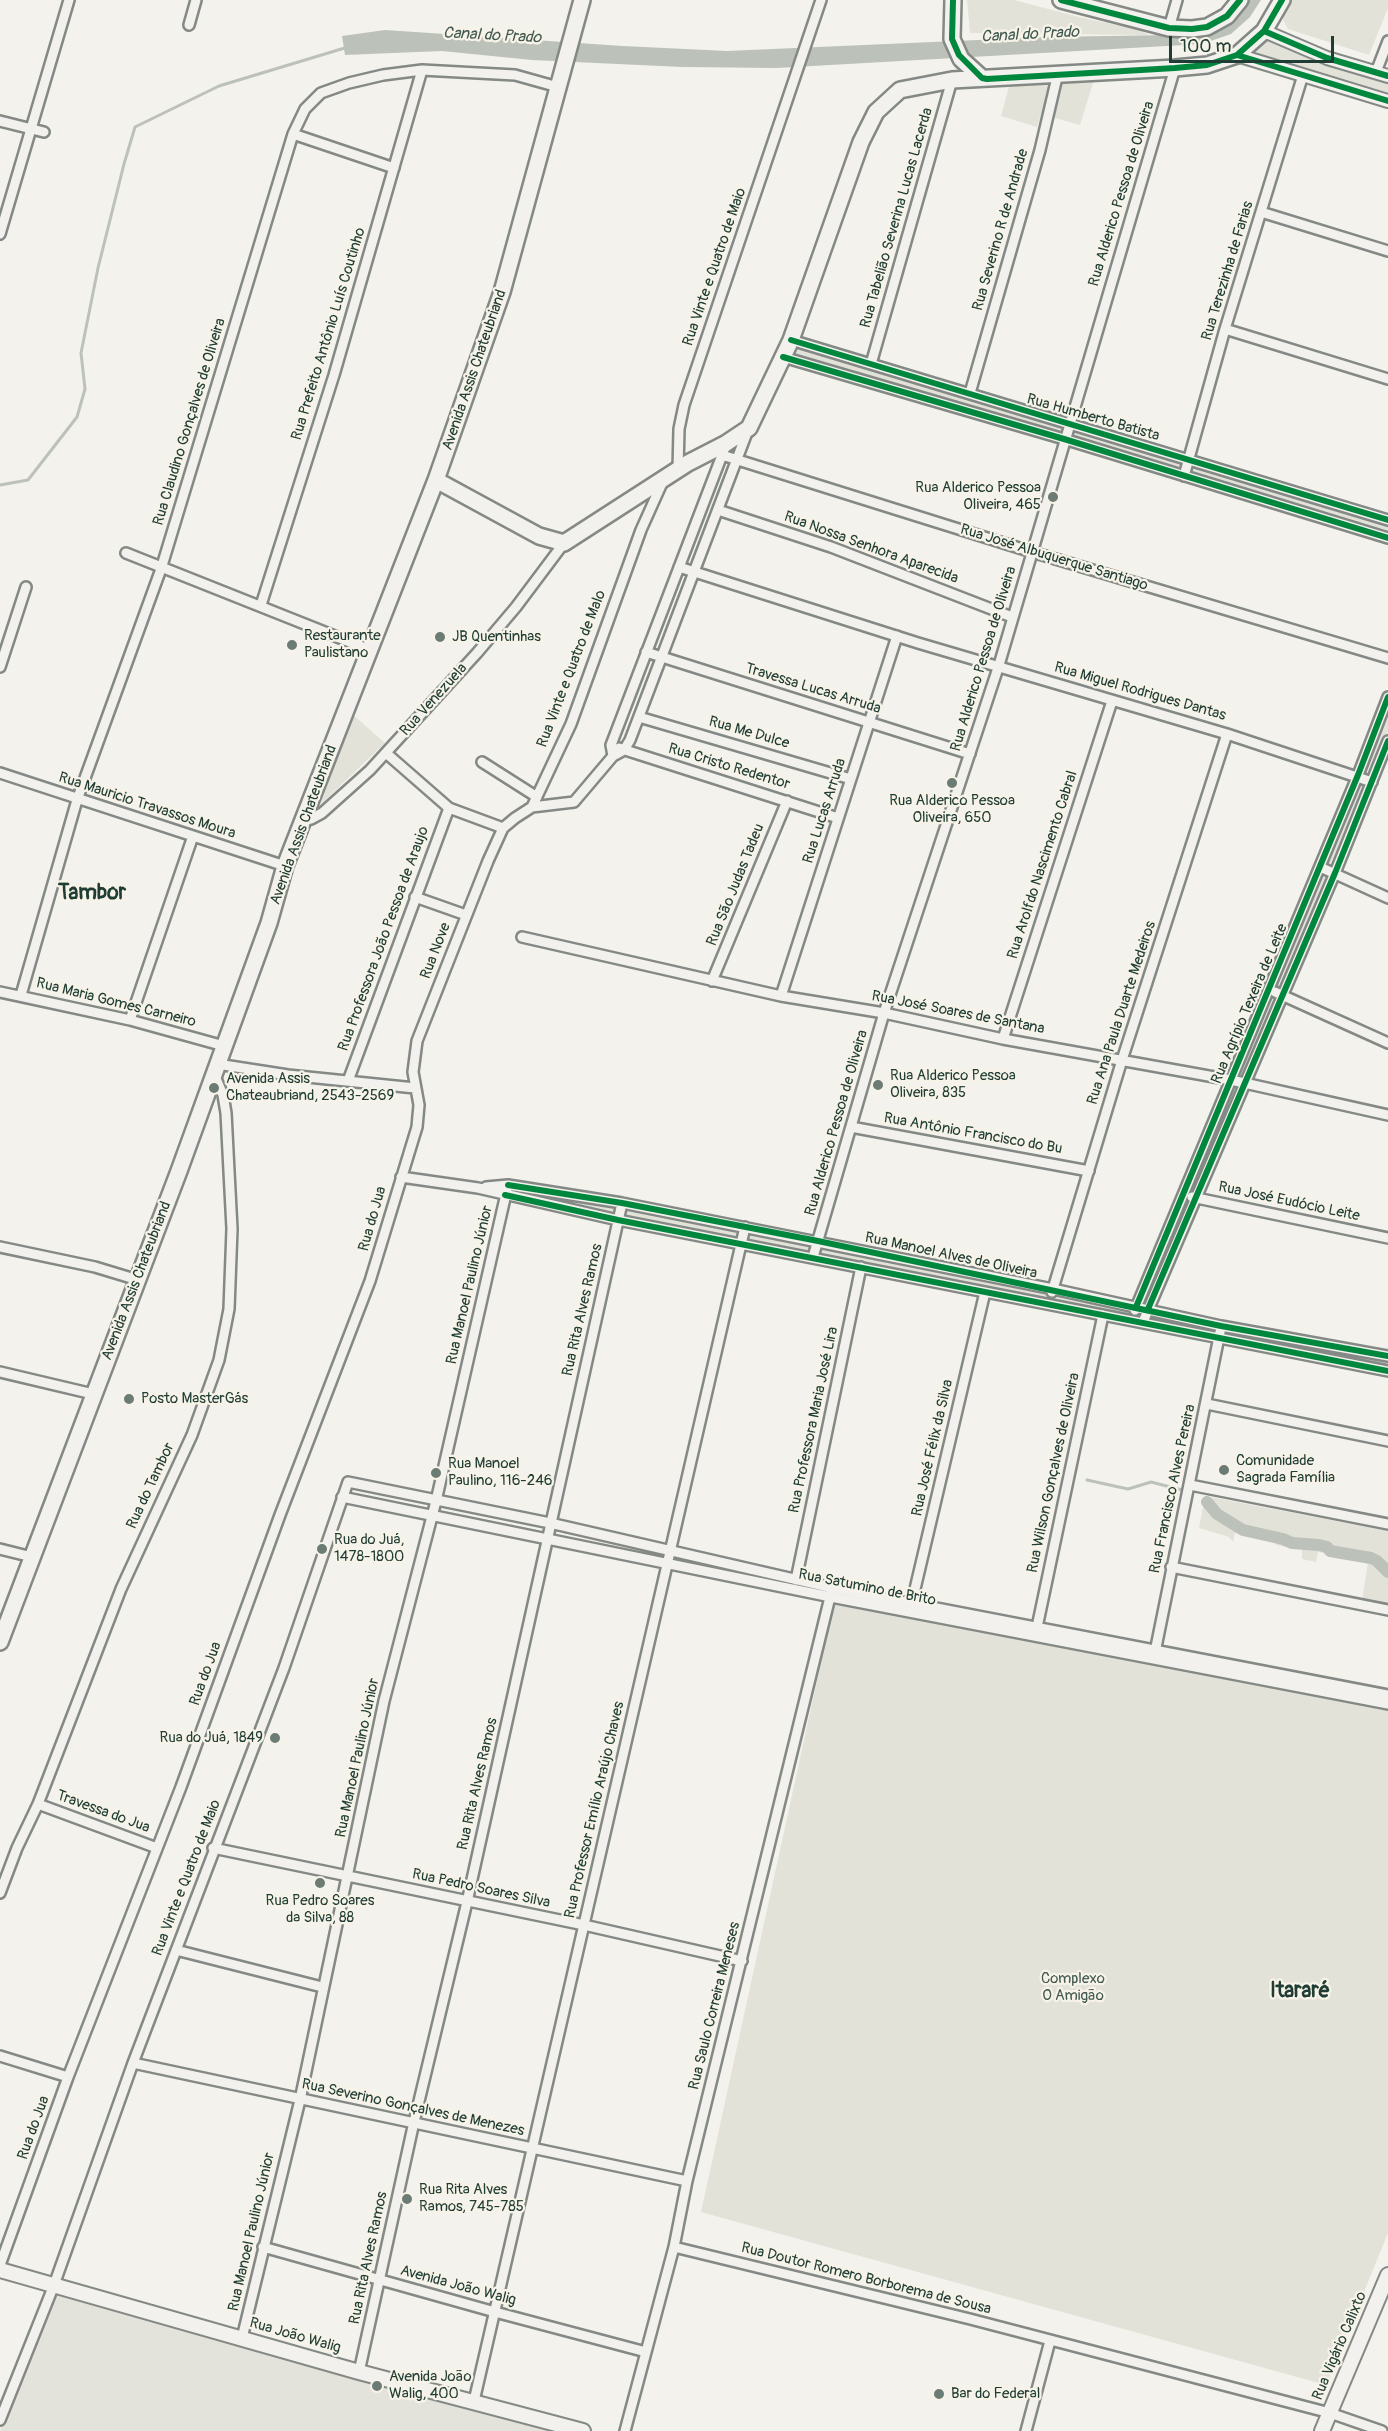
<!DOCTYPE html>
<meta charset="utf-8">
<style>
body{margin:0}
#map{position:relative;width:1388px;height:2431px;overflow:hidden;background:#f4f2ec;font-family:Pangolin,sans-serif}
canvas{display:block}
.scale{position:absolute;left:1169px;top:36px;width:165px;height:27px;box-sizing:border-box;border:3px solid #1f3d34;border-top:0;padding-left:8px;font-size:18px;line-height:21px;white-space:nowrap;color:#1f3d34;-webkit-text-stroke:4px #f7f3e8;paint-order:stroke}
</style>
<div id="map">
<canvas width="1388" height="2431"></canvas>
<div class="scale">100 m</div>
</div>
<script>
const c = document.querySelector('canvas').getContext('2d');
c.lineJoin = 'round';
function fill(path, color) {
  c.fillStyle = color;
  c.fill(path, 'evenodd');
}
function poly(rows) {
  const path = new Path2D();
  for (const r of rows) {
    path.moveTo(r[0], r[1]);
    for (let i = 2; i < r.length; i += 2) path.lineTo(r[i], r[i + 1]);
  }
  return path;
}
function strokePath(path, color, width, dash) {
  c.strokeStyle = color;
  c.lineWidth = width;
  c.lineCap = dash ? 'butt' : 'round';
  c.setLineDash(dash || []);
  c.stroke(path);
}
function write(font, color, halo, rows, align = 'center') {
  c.font = font + ' Pangolin,sans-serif';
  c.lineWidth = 4.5;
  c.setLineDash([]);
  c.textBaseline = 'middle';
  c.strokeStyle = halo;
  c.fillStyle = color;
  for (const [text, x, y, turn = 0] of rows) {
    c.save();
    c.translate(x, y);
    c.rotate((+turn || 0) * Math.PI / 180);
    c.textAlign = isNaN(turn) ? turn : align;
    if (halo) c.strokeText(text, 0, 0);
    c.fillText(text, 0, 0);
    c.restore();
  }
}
fill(poly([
 [59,2285,583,2431,0,2431]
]), '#e4e3db');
fill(poly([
 [967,0,1014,0,1083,18,1137,29,1149,35,970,33],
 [1277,0,1388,0,1388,8,1369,55,1288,29,1277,8],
 [1263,36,1318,63,1388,83,1388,96,1243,53],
 [1097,70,1080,125,1041,114,1037,127,1001,116,1013,72],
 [792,343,1064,426,1062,437,787,354],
 [1072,429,1184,461,1182,472,1069,438],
 [1190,463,1388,523,1388,535,1188,474],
 [1388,706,1388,732,1371,779,1361,775],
 [351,713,385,743,321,804],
 [1359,779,1368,784,1334,869,1323,865],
 [1320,870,1330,875,1280,992,1272,988],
 [1270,993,1278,996,1242,1082,1234,1079],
 [1232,1083,1242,1086,1142,1319,1134,1318],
 [509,1187,617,1205,615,1220,508,1193],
 [623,1206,740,1229,739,1241,620,1218],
 [748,1229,814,1243,811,1254,745,1242],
 [820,1244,1049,1291,1047,1301,817,1255],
 [1055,1292,1133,1308,1130,1317,1052,1302],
 [1150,1313,1218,1327,1218,1335,1146,1320],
 [1223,1329,1388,1358,1388,1369,1221,1336],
 [1205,1496,1388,1531,1388,1605,1362,1601,1368,1562,1318,1552,1316,1562,1302,1559,1302,1549,1276,1545,1275,1540,1235,1533,1233,1542,1229,1537,1199,1528],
 [835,1598,1388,1703,1388,2233,1326,2385,701,2212]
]), '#e2e2d9');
fill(poly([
 [1246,0,1261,0,1250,17,1231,34,1202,44,777,68,682,67,532,60,442,51,345,55,342,36,385,30,623,46,727,51,1046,37,1170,35,1220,27]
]), '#bcc2b9');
strokePath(poly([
 [0,485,28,480,77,417,85,389,81,353,98,268,124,164,135,127,219,86,348,47],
 [1087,1480,1128,1489,1151,1482,1182,1490]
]), '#bcc2b9', 3);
strokePath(poly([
 [1207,1502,1217,1514,1243,1530,1283,1539,1292,1543,1319,1545,1327,1547,1330,1551,1371,1558,1377,1561,1388,1572]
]), '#bcc2b9', 12);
const minor = poly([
 [189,25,196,0],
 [1169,28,1177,0],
 [1376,72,1388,41],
 [0,121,44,132],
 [293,134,394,168],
 [1261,212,1388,251],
 [0,234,69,0],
 [1225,329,1388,379],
 [791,340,1388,520],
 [783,357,1064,439,1388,538],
 [871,364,952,80],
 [970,393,1040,150,1058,73],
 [722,455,1032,552,1388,658],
 [678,470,679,429,684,405,821,0],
 [1184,476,1225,329,1303,75],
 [718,510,831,547,1012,617],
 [126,553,370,650],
 [679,567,918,643,1227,734,1372,782],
 [261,605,334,375,422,70],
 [646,652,970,754],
 [0,667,26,587],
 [639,717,851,779],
 [619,748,838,818],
 [386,753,449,808,503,828],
 [613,756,611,745,724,450],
 [482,762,537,797],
 [0,773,285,866],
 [532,807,571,724,641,530,663,481],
 [305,820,311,819,322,813,370,770,477,653,516,607,564,543],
 [1320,867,1388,898],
 [415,897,466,915],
 [522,937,781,996,884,1013,1003,1039,1231,1080,1388,1115],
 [712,981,787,801],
 [0,992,130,1020,224,1046],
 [1275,992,1388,1043],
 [21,995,77,800,161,569,293,134,305,109,321,93,349,83,383,75,422,70,515,75,558,87],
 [781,996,897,636],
 [130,1020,193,836],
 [1003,1039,1112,701],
 [217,1064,288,1075,415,1088],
 [348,1081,449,808],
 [851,1127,1089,1171],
 [401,1177,478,1188,618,1220,1388,1371],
 [486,1187,508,1185,622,1203,1053,1289,1221,1326,1388,1356],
 [1192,1197,1388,1238],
 [0,1247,95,1267,138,1280],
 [813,1257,884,1013,999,665,1175,68],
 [1052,1292,1122,1060,1227,734],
 [1135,1310,1358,775,1388,697],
 [1143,1322,1335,873,1388,741],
 [0,1372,93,1394],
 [1207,1404,1388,1441],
 [1190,1485,1388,1524],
 [342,1497,831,1597,1388,1704],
 [0,1549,32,1557],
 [1171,1567,1388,1610],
 [796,1580,861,1267],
 [911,1606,985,1292],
 [1036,1632,1103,1315],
 [1154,1657,1220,1332],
 [38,1804,157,1848],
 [213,1848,584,1925,742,1961],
 [0,1893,17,1848,38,1804,121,1589,192,1435,219,1360,229,1309,232,1229,226,1113,223,1095,214,1074],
 [176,1950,322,1987],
 [0,2056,68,2077],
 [133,2063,687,2181],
 [263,2247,495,2312,646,2352],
 [674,2247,970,2319,1330,2413,1382,2431],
 [0,2265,68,2077,181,1787,280,1515,370,1281,417,1127,419,1105,413,1072,417,1041,488,861,503,828,515,818,532,807,574,802,613,756,624,750,630,740,748,430],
 [242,2338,300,2100,384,1701,436,1501,508,1185],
 [359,2372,414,2122,467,1902,622,1203],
 [474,2401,745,1227],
 [0,2420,54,2285,133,2063,284,1668,348,1482,550,1523,833,1588,1388,1695],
 [625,2431,674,2247,687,2181,831,1593],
 [1026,2431,1050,2341]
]);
const tertiary = poly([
 [1264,31,1327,58,1388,76],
 [1237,55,1388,101]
]);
const secondary = poly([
 [0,2270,359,2372,583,2431],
 [1322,2431,1388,2275]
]);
const primary = poly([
 [953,0,952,39,961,59,982,78],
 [1061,0,1169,28,1192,29,1207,27,1227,16,1240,0],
 [436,480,539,536,564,543,688,463,725,444,749,428,791,340,861,142,876,112,900,90,952,80,1175,68,1207,65,1237,55,1264,31,1282,0],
 [0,1642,179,1171,269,923,285,866,436,480,502,292,582,0]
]);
strokePath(minor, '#848985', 14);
strokePath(tertiary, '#848985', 16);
strokePath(secondary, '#848985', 18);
strokePath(primary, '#848985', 20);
strokePath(minor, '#f2f1ed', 9);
strokePath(tertiary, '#f2f1ed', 12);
strokePath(secondary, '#f2f1ed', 14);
strokePath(primary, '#f2f1ed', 15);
strokePath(poly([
 [953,0,952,39,959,55,982,78,987,79,1175,68,1207,65,1237,55,1264,31,1282,0],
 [1061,0,1169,28,1192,29,1207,27,1227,16,1240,0],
 [1264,31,1327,58,1388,76],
 [1237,55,1388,101],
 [791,340,1388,520],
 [783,357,1064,439,1388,538],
 [508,1185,622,1203,818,1241,1221,1326,1388,1356],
 [505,1195,618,1220,1388,1371],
 [1136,1307,1358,775,1388,697],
 [1148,1309,1335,873,1388,741]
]), '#00873e', 6);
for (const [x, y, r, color] of [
 [1053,497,6,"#6a7c74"],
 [440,637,6,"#6a7c74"],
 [292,645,6,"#6a7c74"],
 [952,783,6,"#6a7c74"],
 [878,1085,6,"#6a7c74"],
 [214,1088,6,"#6a7c74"],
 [129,1399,6,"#6a7c74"],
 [1224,1470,6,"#6a7c74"],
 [436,1473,6,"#6a7c74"],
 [322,1549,6,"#6a7c74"],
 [275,1738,6,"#6a7c74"],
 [320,1883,6,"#6a7c74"],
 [407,2199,6,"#6a7c74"],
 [377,2386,6,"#6a7c74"],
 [939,2394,6,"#6a7c74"]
]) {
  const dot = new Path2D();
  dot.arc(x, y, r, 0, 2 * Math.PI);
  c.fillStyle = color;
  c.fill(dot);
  strokePath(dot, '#f7f3e8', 2);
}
write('15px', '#1f3d34', '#f7f3e8', [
 ["Rua Alderico Pessoa de Oliveira",1122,194,-73],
 ["Rua Tabelião Severina Lucas Lacerda",897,218,-74],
 ["Rua Severino R de Andrade",1001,230,-74],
 ["Rua Vinte e Quatro de Maio",715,267,-71],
 ["Rua Terezinha de Farias",1228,271,-73],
 ["Rua Prefeito Antônio Luís Coutinho",329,334,-73],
 ["Avenida Assis Chateubriand",475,370,-71],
 ["Rua Humberto Batista",1093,418,16],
 ["Rua Claudino Gonçalves de Oliveira",190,422,-73],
 ["Rua Nossa Senhora Aparecida",871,548,20],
 ["Rua José Albuquerque Santiago",1054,558,17],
 ["Rua Alderico Pessoa de Oliveira",984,659,-73],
 ["Rua Vinte e Quatro de Malo",572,669,-69],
 ["Travessa Lucas Arruda",813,689,17],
 ["Rua Miguel Rodrigues Dantas",1140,692,16],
 ["Rua Venezuela",434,700,-48],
 ["Rua Me Dulce",749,733,16],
 ["Rua Cristo Redentor",729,767,17],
 ["Rua Mauricio Travassos Moura",147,806,18],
 ["Rua Lucas Arruda",825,811,-72],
 ["Avenida Assis Chateubriand",304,825,-70],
 ["Rua Arolfdo Nascimento Cabral",1043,865,-72],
 ["Rua São Judas Tadeu",736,885,-68],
 ["Rua Professora João Pessoa de Araujo",384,939,-70],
 ["Rua Nove",436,951,-69],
 ["Rua Maria Gomes Carneiro",116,1003,14],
 ["Rua Agrípio Texeira de Leite",1250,1004,-67],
 ["Rua José Soares de Santana",958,1013,11],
 ["Rua Ana Paula Duarte Medeiros",1122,1013,-72],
 ["Rua Alderico Pessoa de Oliveira",837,1123,-74],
 ["Rua Antônio Francisco do Bu",973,1134,10],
 ["Rua José Eudócio Leite",1289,1202,12],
 ["Rua do Jua",373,1219,-74],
 ["Rua Manoel Alves de Oliveira",951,1256,12],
 ["Avenida Assis Chateubriand",137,1281,-69],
 ["Rua Manoel Paulino Júnior",470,1285,-77],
 ["Rua Rita Alves Ramos",583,1310,-77],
 ["Rua Professora Maria José Lira",814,1420,-78],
 ["Rua José Félix da Silva",933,1448,-77],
 ["Rua Wilson Gonçalves de Oliveira",1054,1473,-78],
 ["Rua do Tambor",151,1486,-65],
 ["Rua Francisco Alves Pereira",1173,1489,-78],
 ["Rua Satumino de Brito",867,1588,11],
 ["Rua do Jua",206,1674,-70],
 ["Rua Manoel Paulino Júnior",358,1758,-78],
 ["Rua Rita Alves Ramos",478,1784,-77],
 ["Rua Professor Emílio Araújo Chaves",595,1810,-77],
 ["Travessa do Jua",103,1812,20],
 ["Rua Vinte e Quatro de Maio",187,1878,-69],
 ["Rua Pedro Soares Silva",481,1889,12],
 ["Rua Saulo Correira Meneses",715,2006,-76],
 ["Rua Severino Gonçalves de Menezes",413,2108,12],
 ["Rua do Jua",34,2128,-70],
 ["Rua Manoel Paulino Júnior",252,2232,-77],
 ["Rua Rita Alves Ramos",369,2258,-78],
 ["Rua Doutor Romero Borborema de Sousa",866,2279,14],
 ["Avenida João Walig",458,2286,15],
 ["Rua João Walig",295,2336,16],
 ["Rua Vigário Calixto",1340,2346,-67]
]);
write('15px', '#1f3d34', '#f7f3e8', [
 ["Rua Alderico Pessoa",1041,488,"right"],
 ["Oliveira, 465",1041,505,"right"],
 ["Restaurante",304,636],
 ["Paulistano",304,653],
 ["JB Quentinhas",452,637],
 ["Rua Alderico Pessoa",952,801,"center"],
 ["Oliveira, 650",952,818,"center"],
 ["Rua Alderico Pessoa",890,1076],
 ["Oliveira, 835",890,1093],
 ["Avenida Assis",226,1079],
 ["Chateaubriand, 2543-2569",226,1096],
 ["Posto MasterGás",141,1399],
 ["Comunidade",1236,1461],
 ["Sagrada Família",1236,1478],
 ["Rua Manoel",448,1464],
 ["Paulino, 116-246",448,1481],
 ["Rua do Juá,",334,1540],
 ["1478-1800",334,1557],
 ["Rua do Juá, 1849",263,1738,"right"],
 ["Rua Pedro Soares",320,1901,"center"],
 ["da Silva, 88",320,1918,"center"],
 ["Rua Rita Alves",419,2190],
 ["Ramos, 745-785",419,2207],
 ["Avenida João",389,2377],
 ["Walig, 400",389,2394],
 ["Bar do Federal",951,2394]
], 'left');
write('15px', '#435b52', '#f7f3e8', [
 ["Complexo",1073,1979],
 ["O Amigão",1073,1996]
]);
write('italic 16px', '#405950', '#f7f3e8', [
 ["Canal do Prado",1030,35,-3],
 ["Canal do Prado",492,36,3]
]);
write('bold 21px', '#1f3d34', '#f7f3e8', [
 ["Tambor",92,894],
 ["Itararé",1300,1992]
]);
</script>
